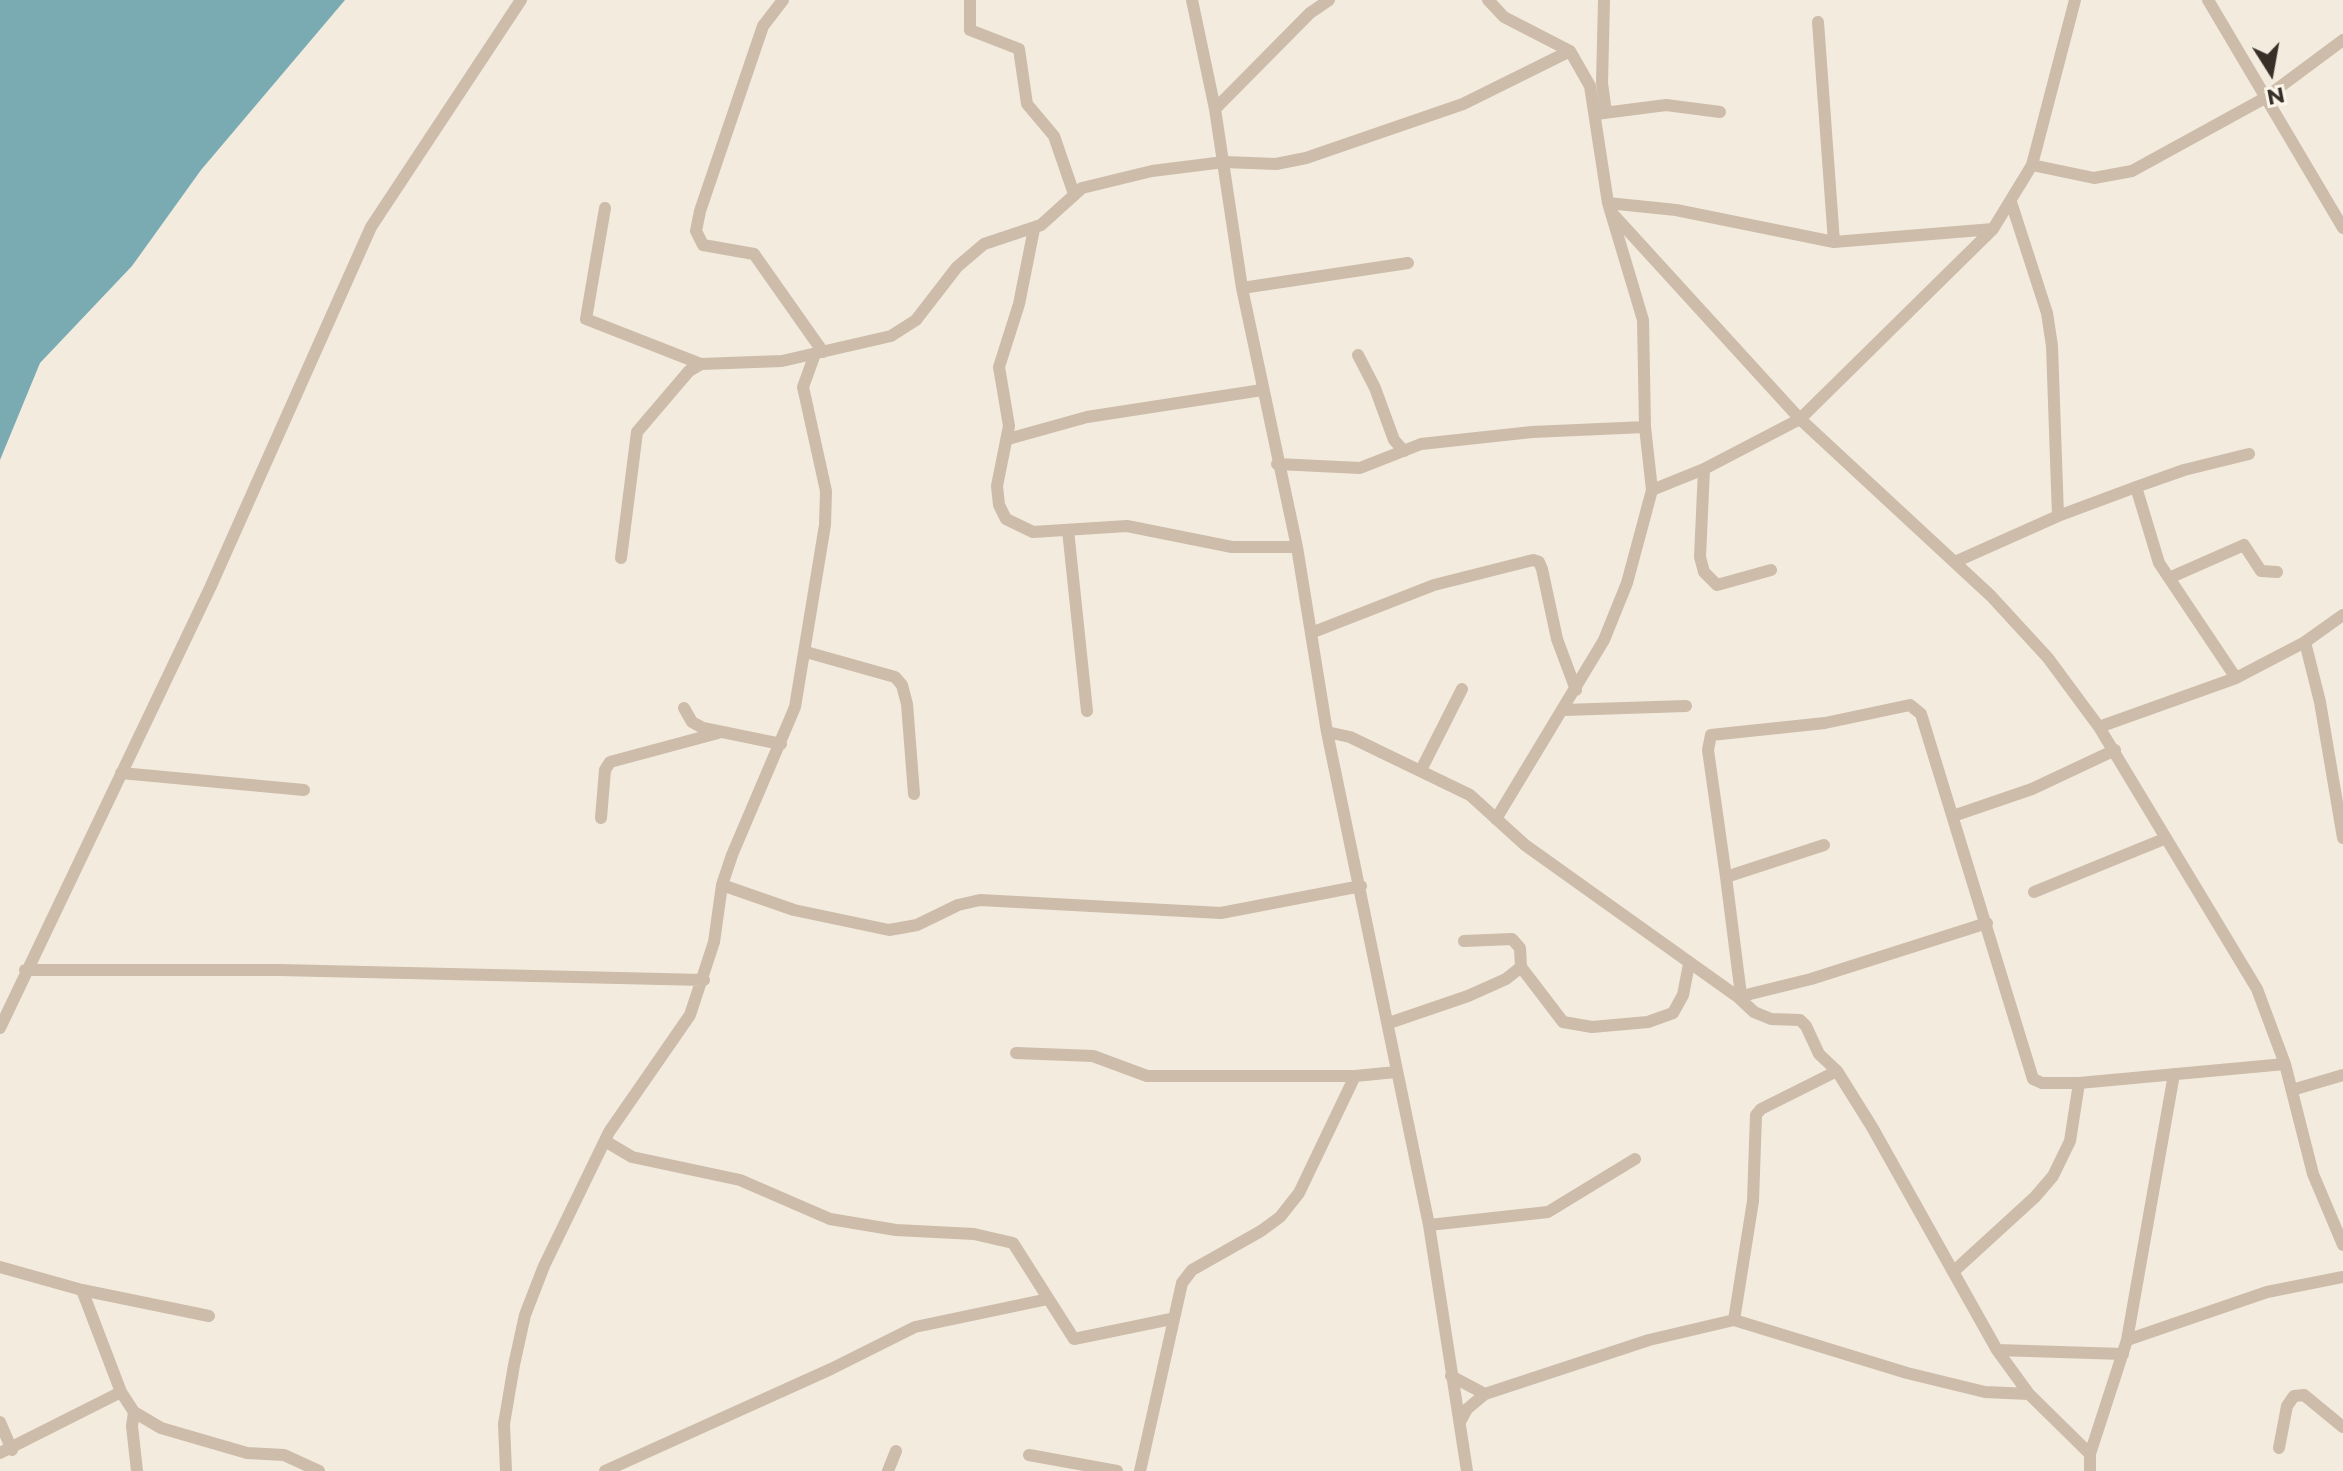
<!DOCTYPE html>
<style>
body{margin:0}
#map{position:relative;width:2343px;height:1471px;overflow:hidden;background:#f3ebde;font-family:Montserrat,sans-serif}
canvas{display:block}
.north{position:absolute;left:2231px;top:32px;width:80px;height:80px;-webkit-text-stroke:6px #fbf5ea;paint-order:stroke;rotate:169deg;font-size:22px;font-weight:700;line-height:32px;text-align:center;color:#392f29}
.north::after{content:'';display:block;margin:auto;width:28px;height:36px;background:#392f29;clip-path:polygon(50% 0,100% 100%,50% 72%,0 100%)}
</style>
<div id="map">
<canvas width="2343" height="1471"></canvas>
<div class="north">N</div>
</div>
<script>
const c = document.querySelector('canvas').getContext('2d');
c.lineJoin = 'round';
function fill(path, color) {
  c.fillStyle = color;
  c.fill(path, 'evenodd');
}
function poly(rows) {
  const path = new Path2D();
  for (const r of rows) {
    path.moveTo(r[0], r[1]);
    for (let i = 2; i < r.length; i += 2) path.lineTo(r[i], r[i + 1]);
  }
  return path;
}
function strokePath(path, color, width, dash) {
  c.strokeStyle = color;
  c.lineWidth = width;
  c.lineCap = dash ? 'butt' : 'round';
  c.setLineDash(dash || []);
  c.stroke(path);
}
fill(poly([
 [0,0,345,0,201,170,132,266,40,363,0,460]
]), '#7babb2');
strokePath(poly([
 [783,0,763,26,700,211,696,231,703,245,754,254,823,352],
 [970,0,970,30,1019,49,1027,104,1054,136,1074,194],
 [1192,0,1215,109,1242,288,1297,547,1327,732,1429,1225,1467,1471],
 [1488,0,1504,17,1570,51,1590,86,1608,203,1643,320,1645,427,1652,490,1627,583,1604,640,1496,819],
 [1604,0,1602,83,1606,112],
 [2208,0,2343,228],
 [1818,22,1834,242],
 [1215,109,1310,13,1329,0],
 [1596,114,1666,105,1720,112],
 [2032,165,2094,178,2132,171,2265,98,2343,40],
 [2011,202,2047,313,2052,346,2058,516],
 [1608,203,1676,210,1834,242,1993,229],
 [605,208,586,319,701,364],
 [1611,212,1800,419,1991,596,2048,658,2099,727,2257,989,2285,1064,2313,1174,2343,1245],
 [1034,229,1019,304,999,367,1009,426,997,486,999,505,1006,519,1033,532,1127,526,1232,547,1297,547],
 [1242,288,1408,263],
 [1358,355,1375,388,1394,440,1404,451],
 [1008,439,1087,417,1262,390],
 [1277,464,1360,468,1421,444,1532,432,1645,427],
 [1704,469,1700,557,1704,572,1717,585,1771,570],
 [2136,487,2159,563,2236,678],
 [1652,490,1704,469,1800,419,1993,229,2032,165,2075,0],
 [1068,530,1087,711],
 [621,558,637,432,689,371,701,364,782,361,891,336,916,320,957,267,984,244,1041,225,1082,188,1152,171,1224,162,1276,164,1306,158,1463,104,1570,51],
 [1957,561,2058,516,2136,487,2184,470,2249,454],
 [2169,578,2244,545,2261,571,2277,572],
 [1311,633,1434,585,1533,560,1539,562,1542,569,1557,639,1576,690],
 [2305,642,2320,702,2343,838],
 [806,652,895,677,902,685,907,704,914,794],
 [684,708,692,722,703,728,781,744],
 [1564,710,1686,706],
 [2099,727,2236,678,2305,642,2343,615],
 [1327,732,1350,737,1470,795,1525,845,1738,997,1754,1012,1771,1019,1800,1020,1806,1026,1819,1054,1837,1071,1872,1127,1997,1350,2029,1394,2090,1454],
 [1421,770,1462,689],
 [121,773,304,790],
 [1953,816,2032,789,2115,750],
 [601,818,605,770,610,762,718,733],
 [1726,877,1708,750,1711,735,1825,723,1910,705,1921,714,2033,1079,2042,1083,2079,1083,2285,1064],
 [722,885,794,910,889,930,917,925,958,905,980,900,1221,913,1361,886],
 [2034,892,2164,839],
 [1521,967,1563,1022,1592,1027,1648,1022,1673,1013,1683,995,1689,964],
 [25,970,280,970,704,980],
 [1741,995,1726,877,1824,845],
 [1738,997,1811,979,1987,923],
 [1389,1023,1468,996,1506,979,1521,967,1520,948,1512,939,1464,941],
 [0,1028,210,588,371,227,521,0],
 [1016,1053,1093,1056,1147,1076,1355,1076],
 [2292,1090,2343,1075],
 [605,1141,632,1157,740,1180,830,1219,896,1230,974,1234,1013,1243,1074,1339,1171,1319],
 [1429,1225,1548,1212,1635,1159],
 [0,1267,82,1290,121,1392,134,1412,161,1428,247,1453,284,1455,319,1471],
 [1953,1272,2035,1197,2053,1176,2070,1141,2079,1083],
 [82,1290,209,1316],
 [1734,1320,1753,1201,1756,1115,1761,1109,1837,1071],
 [2127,1340,2267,1292,2343,1277],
 [1997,1350,2123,1354],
 [1451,1376,1485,1394],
 [134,1412,132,1426,137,1471],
 [0,1422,12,1450],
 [1460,1422,1467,1409,1485,1394,1649,1340,1734,1320,1907,1373,1985,1392,2029,1394],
 [2279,1448,2287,1406,2294,1396,2304,1395,2343,1427],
 [0,1453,121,1392],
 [1029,1455,1117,1471],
 [506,1471,504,1424,514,1365,525,1315,544,1266,609,1132,690,1015,714,942,722,885,732,855,795,707,825,525,826,491,803,387,815,354],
 [605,1471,831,1369,915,1327,1048,1299],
 [888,1471,896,1451],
 [1140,1471,1182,1283,1192,1270,1261,1231,1280,1217,1299,1193,1355,1076,1396,1072],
 [2090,1471,2090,1454,2127,1340,2174,1074]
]), '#ccbca9', 12);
</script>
